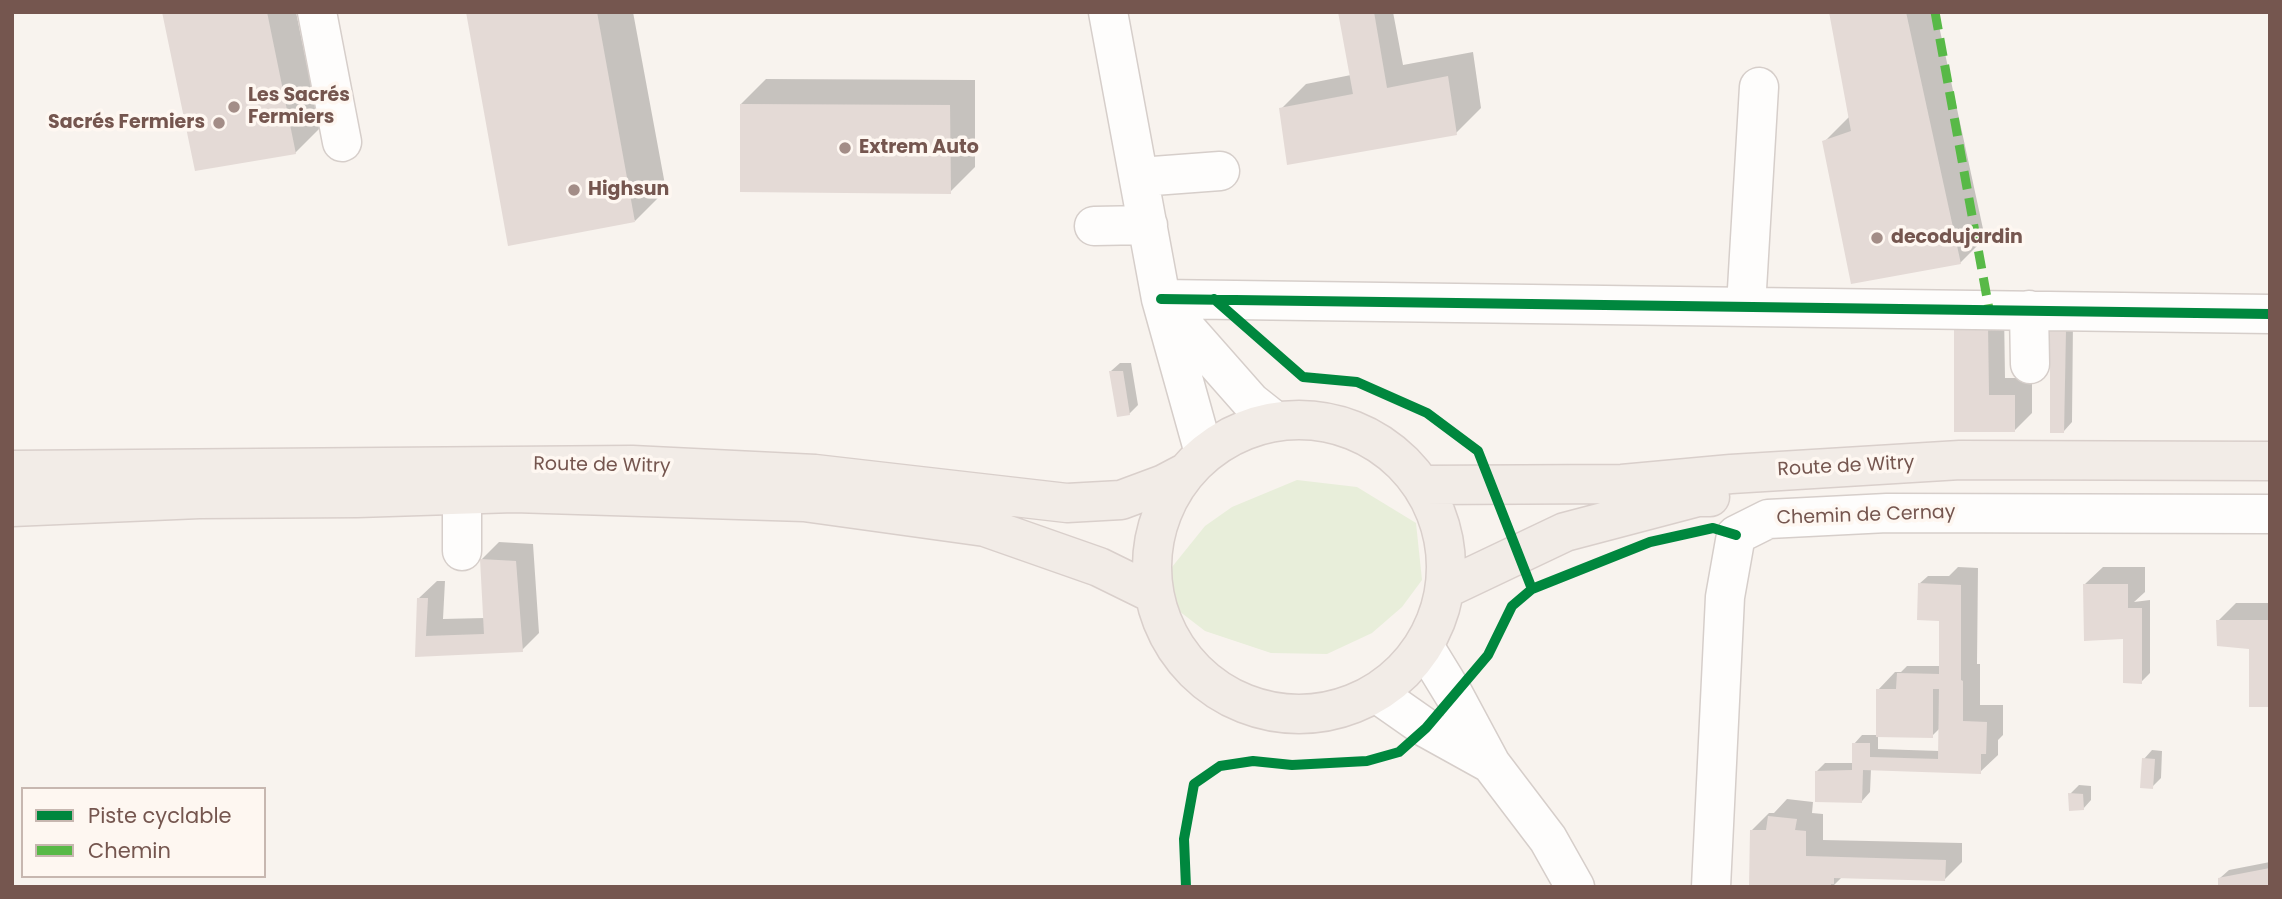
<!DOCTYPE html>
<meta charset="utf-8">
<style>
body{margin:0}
#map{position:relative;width:2282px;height:899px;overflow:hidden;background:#f8f3ee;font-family:Poppins,sans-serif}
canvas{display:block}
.frame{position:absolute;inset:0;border:14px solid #75564f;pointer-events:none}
.legend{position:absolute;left:21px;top:787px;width:245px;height:91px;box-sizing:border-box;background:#fef7f1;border:2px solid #c7b7b0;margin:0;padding:9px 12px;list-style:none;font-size:21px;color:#75564f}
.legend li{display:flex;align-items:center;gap:14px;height:35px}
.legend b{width:35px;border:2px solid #c7b7b0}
</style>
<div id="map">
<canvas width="2282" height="899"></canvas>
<div class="frame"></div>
<ul class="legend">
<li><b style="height:9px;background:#00873e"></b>Piste cyclable</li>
<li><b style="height:9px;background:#58b947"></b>Chemin</li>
</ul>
</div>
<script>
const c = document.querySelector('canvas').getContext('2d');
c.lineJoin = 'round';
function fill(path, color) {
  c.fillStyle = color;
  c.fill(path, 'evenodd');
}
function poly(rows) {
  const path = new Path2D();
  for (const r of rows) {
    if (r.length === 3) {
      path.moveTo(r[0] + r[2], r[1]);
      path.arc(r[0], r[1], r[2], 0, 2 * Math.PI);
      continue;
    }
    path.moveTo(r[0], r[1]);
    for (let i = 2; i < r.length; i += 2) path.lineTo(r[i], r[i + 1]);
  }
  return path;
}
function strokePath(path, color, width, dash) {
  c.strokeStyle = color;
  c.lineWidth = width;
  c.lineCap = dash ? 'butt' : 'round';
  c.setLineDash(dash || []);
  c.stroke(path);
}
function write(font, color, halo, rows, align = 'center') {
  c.font = font + ' Poppins,sans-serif';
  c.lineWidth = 7;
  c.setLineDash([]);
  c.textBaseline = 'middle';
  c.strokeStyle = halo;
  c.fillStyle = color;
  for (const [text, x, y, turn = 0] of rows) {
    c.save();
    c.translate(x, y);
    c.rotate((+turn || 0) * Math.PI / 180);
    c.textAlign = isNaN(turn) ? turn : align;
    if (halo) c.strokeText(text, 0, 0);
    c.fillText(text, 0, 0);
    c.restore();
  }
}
fill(poly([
 [1297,480,1357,487,1416,523,1422,580,1402,607,1372,633,1327,654,1271,653,1205,631,1179,611,1171,583,1172,567,1205,526,1232,507]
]), '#e8eeda');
fill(poly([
 [163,12,296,12,320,128,295,153],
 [467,12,633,12,666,190,635,221],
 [1339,12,1393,12,1403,65,1473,52,1481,108,1456,133,1281,109,1306,84,1351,75],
 [1831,12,1936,12,1985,238,1960,263,1824,142,1849,117],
 [766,79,975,80,975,167,950,192,741,104],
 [2004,310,2005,378,2032,378,2032,413,2014,431,1956,430,1955,328],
 [2061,321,2073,321,2072,422,2064,431],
 [1120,363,1131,363,1138,405,1129,414,1111,371],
 [499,542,533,544,539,633,522,650,417,655,419,598,437,581,445,581,443,619,485,618,482,559],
 [1958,567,1978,568,1977,664,1980,664,1980,705,2003,705,2003,735,1998,740,1998,755,1980,772,1871,769,1870,792,1862,801,1817,771,1825,763,1854,763,1854,744,1862,735,1877,735,1878,690,1895,672,1901,672,1907,666,1940,666,1940,619,1919,584,1928,576,1949,576],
 [1940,728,1940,751,1878,749,1878,735,1932,736],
 [2103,567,2145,567,2145,592,2134,602,2150,600,2150,673,2141,682,2125,638,2085,584],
 [2236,603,2270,603,2270,705,2250,647,2218,621],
 [2152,750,2162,751,2161,778,2152,787,2144,759],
 [2079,785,2091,786,2091,800,2083,809,2070,794],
 [1787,799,1813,802,1812,813,1823,814,1823,840,1962,843,1962,862,1944,880,1843,876,1832,887,1794,887,1751,831,1769,813,1774,813],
 [2270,862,2270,887,2220,878,2229,870]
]), '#0003');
fill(poly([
 [162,12,267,12,296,154,195,171],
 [466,12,597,12,635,222,508,246],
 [1338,12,1374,12,1387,88,1448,76,1457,135,1287,165,1279,108,1353,94],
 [1829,12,1906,12,1961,264,1851,284,1822,141,1851,131],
 [740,104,950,105,951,194,740,192],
 [1954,327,1988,327,1989,395,2015,395,2015,432,1954,432],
 [2050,328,2066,329,2064,433,2050,433],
 [1109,371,1123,371,1130,415,1117,417],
 [480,559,516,561,523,652,415,657,417,598,428,598,426,636,484,634],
 [1918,583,1961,585,1961,680,1963,681,1963,721,1987,722,1986,754,1981,754,1981,774,1863,770,1862,803,1815,802,1815,771,1852,770,1852,743,1870,743,1870,757,1938,759,1939,689,1933,689,1933,738,1876,737,1876,689,1896,689,1897,673,1939,674,1939,621,1917,620],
 [2083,584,2128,584,2128,608,2142,608,2142,684,2123,683,2123,639,2084,641],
 [2216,620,2270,620,2270,707,2249,707,2249,649,2217,646],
 [2142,758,2155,759,2153,789,2140,788],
 [2068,793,2083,794,2084,810,2069,811],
 [1768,816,1797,819,1795,830,1806,831,1806,856,1946,860,1945,881,1834,878,1834,884,1831,884,1831,887,1749,887,1750,830,1766,830],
 [2270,868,2270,887,2218,887,2218,878]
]), '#e4dad6');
const minor = poly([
 [317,12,342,142],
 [1108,12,1161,299,1204,453],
 [1140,177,1220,171],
 [1094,226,1148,225],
 [1161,299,2270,314],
 [1746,306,1759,87],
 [1169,309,1251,402,1275,421],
 [2029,310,2030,364],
 [462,551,462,495],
 [1424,646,1454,695,1491,764,1548,839,1575,887],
 [1376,693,1426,728,1491,764],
 [1711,887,1725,597,1736,535,1768,519,1887,513,2270,514]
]);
const major = poly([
 [1299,567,147],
 [12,470,632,465,815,474,1067,503,1121,500,1164,484,1183,474],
 [1423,485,1622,484,1731,474,1960,460,2270,461],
 [12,507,199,499,357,498,514,493,804,502,985,527,1099,567,1154,594],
 [1445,589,1565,532,1698,497,1710,497]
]);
strokePath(minor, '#d6ceca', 41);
strokePath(major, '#d9cfcb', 41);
strokePath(minor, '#fefdfc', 38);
strokePath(major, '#f2ece7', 38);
strokePath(poly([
 [1935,12,1989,309]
]), '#58b947', 9, [18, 9]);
strokePath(poly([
 [1161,299,2270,314],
 [1532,589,1650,542,1713,528,1736,535],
 [1186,887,1184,839,1194,784,1220,766,1253,761,1292,765,1367,761,1399,752,1426,728,1488,655,1512,606,1532,589,1478,451,1427,413,1357,382,1303,377,1214,299]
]), '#00873e', 10);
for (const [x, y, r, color] of [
 [234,107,7,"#a38d87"],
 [219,123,7,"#a38d87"],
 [845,148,7,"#a38d87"],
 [574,190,7,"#a38d87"],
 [1877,238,7,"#a38d87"]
]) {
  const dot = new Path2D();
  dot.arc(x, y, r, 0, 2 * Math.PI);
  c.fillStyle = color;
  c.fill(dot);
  strokePath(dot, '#fef7f1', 2.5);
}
write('bold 19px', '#75564f', '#fef7f1', [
 ["Les Sacrés",248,96],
 ["Fermiers",248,118],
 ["Sacrés Fermiers",205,123,"right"],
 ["Extrem Auto",859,148],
 ["Highsun",588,190],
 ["decodujardin",1891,238]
], 'left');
write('19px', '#75564f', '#fef7f1', [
 ["Route de Witry",602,466,1],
 ["Route de Witry",1846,467,-3],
 ["Chemin de Cernay",1866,516,-2]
]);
</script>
